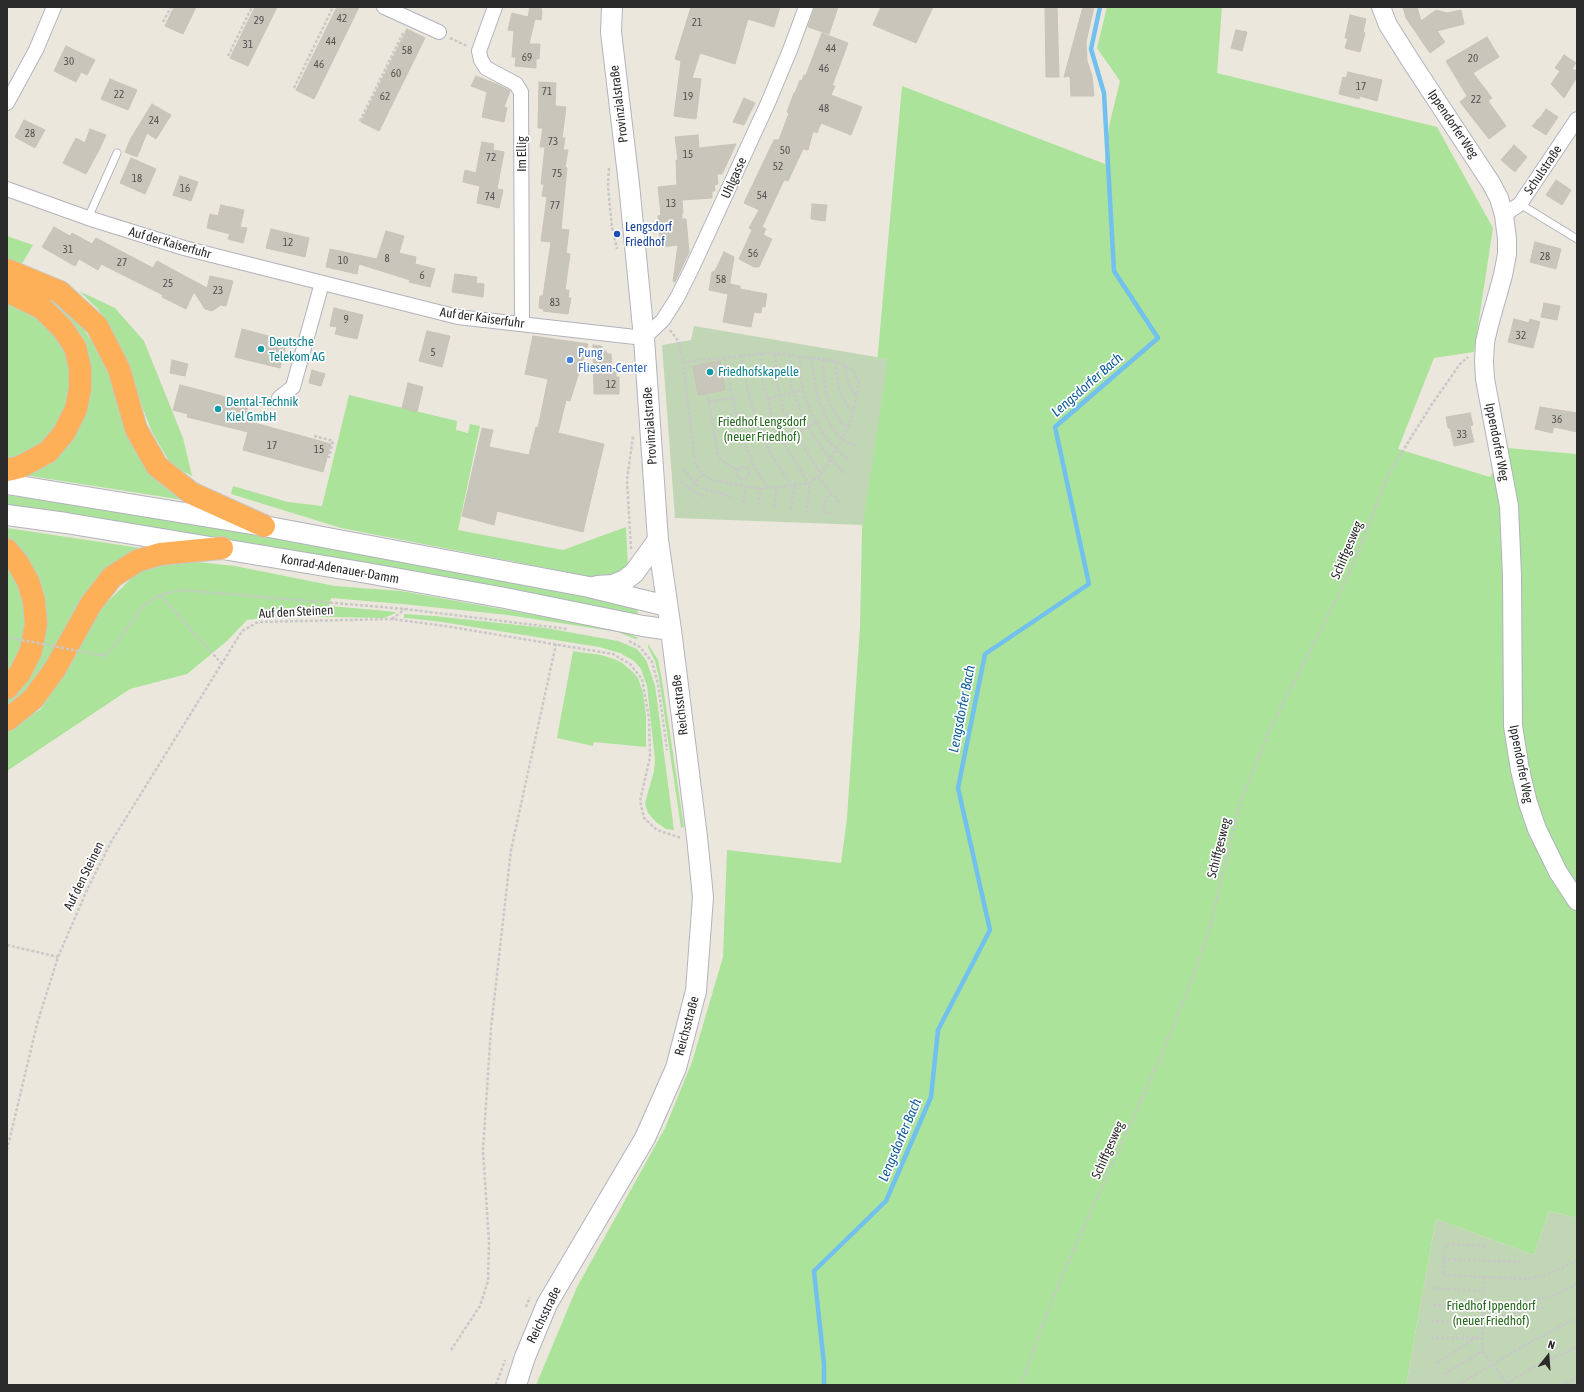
<!DOCTYPE html>
<meta charset="utf-8">
<style>
body{margin:0}
#map{position:relative;width:1584px;height:1392px;overflow:hidden;background:#ece7dd;font-family:"Asap Condensed",sans-serif}
canvas{display:block}
.frame{position:absolute;inset:0;border:8px solid #2b2b2b;pointer-events:none}
.north{position:absolute;left:1528px;top:1336px;width:40px;height:40px;-webkit-text-stroke:3px #fff;paint-order:stroke;rotate:17deg;font-size:11px;font-weight:700;line-height:16px;text-align:center;color:#2b2b2b}
.north::after{content:'';display:block;margin:auto;width:14px;height:18px;background:#2b2b2b;clip-path:polygon(50% 0,100% 100%,50% 72%,0 100%)}
</style>
<div id="map">
<canvas width="1584" height="1392"></canvas>
<div class="frame"></div>
<div class="north">N</div>
</div>
<script>
const c = document.querySelector('canvas').getContext('2d');
c.lineJoin = 'round';
function fill(path, color) {
  c.fillStyle = color;
  c.fill(path, 'evenodd');
}
function poly(rows) {
  const path = new Path2D();
  for (const r of rows) {
    if (r.length === 3) {
      path.moveTo(r[0] + r[2], r[1]);
      path.arc(r[0], r[1], r[2], 0, 2 * Math.PI);
      continue;
    }
    path.moveTo(r[0], r[1]);
    for (let i = 2; i < r.length; i += 2) path.lineTo(r[i], r[i + 1]);
  }
  return path;
}
function strokePath(path, color, width, dash) {
  c.strokeStyle = color;
  c.lineWidth = width;
  c.lineCap = dash ? 'butt' : 'round';
  c.setLineDash(dash || []);
  c.stroke(path);
}
function write(font, color, halo, rows, align = 'center') {
  c.font = font + ' "Asap Condensed",sans-serif';
  c.lineWidth = 3.5;
  c.setLineDash([]);
  c.textBaseline = 'middle';
  c.strokeStyle = halo;
  c.fillStyle = color;
  for (const [text, x, y, turn = 0] of rows) {
    c.save();
    c.translate(x, y);
    c.rotate((+turn || 0) * Math.PI / 180);
    c.textAlign = isNaN(turn) ? turn : align;
    if (halo) c.strokeText(text, 0, 0);
    c.fillText(text, 0, 0);
    c.restore();
  }
}
fill(poly([
 [1107,7,1222,7,1217,73,1437,127,1493,228,1474,352,1434,358,1398,449,1490,477,1507,448,1577,454,1577,1218,1549,1211,1534,1255,1436,1219,1406,1385,536,1385,577,1287,665,1128,692,1062,723,957,727,850,841,863,847,818,860,627,862,530,902,86,1105,164,1109,126,1120,81,1097,48],
 [7,236,33,245,23,262,19,265,7,260],
 [18,281,53,299,79,322,105,362,183,500,24,475,50,463,70,443,89,401,86,350],
 [79,291,115,308,144,341,183,438,192,476,172,466,152,432,116,339,98,309],
 [7,300,21,306,51,327,68,356,71,398,50,438,28,456,7,462],
 [349,395,457,421,456,430,468,433,470,424,480,426,458,530,563,550,626,527,628,567,619,574,603,579,341,528,231,494,233,486,288,502,322,506],
 [7,495,148,516,346,549,637,604,638,615,7,507],
 [7,528,147,549,48,663,24,696,7,711,7,701,11,697,42,622,7,540],
 [179,560,235,566,335,586,401,591,619,630,639,638,635,639,618,632,508,615,402,604,331,598,329,606,376,610,395,612,396,613,384,618,279,616,247,620,227,641,187,674,130,689,7,771,7,730,41,709,102,607,139,571],
 [7,563,20,587,26,620,22,649,7,678],
 [404,614,434,616,546,628,618,641,637,649,646,660,655,685,674,830,666,829,656,822,648,813,646,807,645,803,654,771,655,760,647,686,641,669,634,661,620,653,599,647,442,622,407,618,404,618],
 [648,644,658,660,662,680,684,827,681,828,659,678,655,661,648,647],
 [573,651,601,655,614,659,621,662,633,672,638,678,643,693,646,715,646,747,594,742,593,746,557,738]
]), '#abe39a');
fill(poly([
 [694,326,888,359,863,525,675,518,662,345,691,340],
 [1549,1211,1577,1218,1577,1385,1406,1385,1436,1219,1534,1255]
]), '#c1d6b4');
strokePath(poly([
 [824,1385,824,1364,814,1271,886,1201,931,1097,938,1030,990,930,958,788,985,654,1089,584,1055,427,1158,338,1114,271,1104,93,1091,49,1100,7]
]), '#71c0ee', 4.5);
const building = poly([
 [174,7,196,7,183,34,165,26,174,7],
 [255,7,277,7,248,66,230,58,255,7],
 [337,7,359,7,314,99,296,90,337,7],
 [530,7,541,7,542,13,541,20,535,19,529,44,540,44,539,59,536,59,536,68,515,66,516,57,512,57,514,31,508,30,512,13,528,17,530,7],
 [691,7,780,7,774,27,748,19,735,64,700,53,692,78,701,79,696,119,674,116,681,61,675,59,691,7],
 [815,7,838,7,829,34,808,27,815,7],
 [881,7,933,7,916,43,873,25,881,7],
 [1045,7,1057,7,1059,77,1046,77,1045,7],
 [1083,7,1094,7,1086,42,1087,61,1092,76,1094,96,1071,96,1070,76,1064,77,1083,7],
 [1403,7,1417,7,1421,21,1436,10,1447,13,1461,10,1464,24,1437,31,1445,42,1430,53,1406,18,1403,7],
 [1350,15,1366,19,1363,32,1365,33,1360,52,1345,48,1348,38,1345,38,1350,15],
 [407,29,425,38,379,131,361,122,407,29],
 [1236,30,1247,32,1242,51,1231,48,1236,30],
 [822,33,848,43,832,86,835,86,831,95,862,107,851,135,821,123,817,133,813,131,808,150,803,149,788,181,784,180,762,227,766,229,763,235,772,239,759,267,754,267,739,259,752,230,749,228,759,210,744,203,774,140,779,140,789,113,787,112,794,93,795,93,800,80,802,81,804,75,806,75,822,33],
 [1487,37,1499,57,1473,73,1492,98,1488,101,1506,126,1489,139,1460,102,1467,96,1446,61,1487,37],
 [66,46,95,60,87,75,81,72,76,82,54,71,66,46],
 [1564,55,1576,63,1572,69,1577,71,1577,77,1564,98,1551,84,1560,71,1555,68,1564,55],
 [1348,72,1382,80,1377,101,1360,96,1359,99,1339,94,1343,77,1346,78,1348,72],
 [476,76,499,85,510,91,504,107,507,108,504,122,482,117,487,92,471,86,476,76],
 [110,79,137,90,128,110,101,99,110,79],
 [539,82,556,83,555,106,566,107,562,138,565,138,563,150,568,150,565,167,567,168,561,229,569,230,566,253,570,254,565,290,569,290,568,298,571,298,568,314,543,311,544,309,539,308,540,296,543,296,551,242,541,241,547,197,542,196,544,184,541,184,545,147,540,147,543,128,538,128,539,82],
 [744,98,755,103,744,125,733,122,744,98],
 [152,104,171,115,156,139,147,133,137,157,125,152,131,138,152,104],
 [1546,109,1558,117,1546,135,1532,126,1539,118,1540,118,1546,109],
 [24,120,45,130,35,148,15,137,24,120],
 [90,129,106,135,99,150,86,174,63,163,76,138,85,143,90,129],
 [698,135,699,148,736,144,722,174,717,174,718,184,714,185,715,191,712,191,712,198,682,200,683,213,682,213,682,219,686,219,689,252,675,282,673,281,678,245,661,247,658,216,661,215,658,187,677,185,676,160,678,160,675,137,698,135],
 [482,142,494,144,493,150,504,152,497,189,503,190,499,208,477,203,480,186,463,182,465,170,476,173,482,142],
 [1514,145,1527,157,1515,172,1501,160,1514,145],
 [131,158,156,169,145,194,120,183,131,158],
 [180,176,198,182,191,201,173,195,180,176],
 [1556,180,1571,190,1562,205,1546,195,1556,180],
 [812,204,827,205,825,221,811,219,812,204],
 [221,205,244,210,240,227,247,228,243,243,228,239,230,234,207,228,210,214,218,216,221,205],
 [54,227,70,236,72,233,92,244,96,238,153,268,157,261,207,288,210,276,233,281,226,306,221,305,212,311,205,309,194,292,186,309,162,297,163,295,101,264,98,270,79,259,75,266,42,247,54,227],
 [271,229,309,238,305,257,266,248,271,229],
 [386,231,404,236,399,253,416,257,415,264,435,269,430,287,409,282,410,280,359,264,357,274,326,267,330,249,377,259,386,231],
 [1535,242,1561,249,1556,269,1530,262,1535,242],
 [724,252,734,257,728,294,709,290,712,272,714,272,717,267,724,252],
 [455,274,477,277,476,283,484,284,483,297,452,292,455,274],
 [730,284,740,286,740,289,767,294,765,307,762,306,761,313,754,312,751,327,723,322,730,284],
 [1544,303,1560,306,1557,320,1541,317,1544,303],
 [334,308,363,315,357,339,335,334,337,327,330,326,334,308],
 [1514,319,1529,323,1530,319,1540,322,1533,348,1508,342,1514,319],
 [242,329,287,341,280,368,235,357,242,329],
 [427,331,450,336,442,367,419,361,427,331],
 [533,336,588,344,570,401,566,400,558,433,604,444,583,532,497,511,494,525,462,516,482,428,493,430,489,447,529,455,536,427,538,428,548,379,525,374,533,336],
 [593,345,601,346,608,354,611,354,612,369,616,369,616,377,619,377,619,394,594,394,593,345],
 [172,360,188,364,185,376,170,373,172,360],
 [720,361,725,390,698,395,693,366,720,361],
 [312,370,325,374,321,386,309,383,312,370],
 [408,383,423,387,417,412,402,408,408,383],
 [180,385,249,403,244,420,331,444,323,472,243,450,248,432,187,417,188,414,173,410,180,385],
 [1540,407,1577,413,1577,432,1554,427,1552,433,1535,429,1540,407],
 [1470,413,1473,425,1470,426,1474,442,1454,446,1450,428,1448,428,1446,417,1470,413]
]);
fill(building, '#c8c5bb');
strokePath(building, '#c8c3b6', 1);
const service = poly([
 [1520,204,1577,239],
 [88,218,117,153]
]);
const minor = poly([
 [384,7,439,32],
 [495,7,479,51,481,60,486,68,516,84,521,92,522,324],
 [7,103,36,50,54,7],
 [7,189,88,218,184,248,458,317,644,338,663,320,677,298,692,268,768,103,790,50,806,7],
 [1504,215,1520,204,1577,119],
 [279,398,293,387,322,283]
]);
const tertiary = poly([
 [1381,7,1388,25,1412,63,1491,183,1499,198,1504,215,1507,239,1507,254,1503,275,1489,325,1485,342,1484,362,1485,379,1509,506,1512,576,1513,726,1520,770,1528,803,1537,829,1558,872,1577,901]
]);
const secondary = poly([
 [7,484,264,526,589,587,667,606],
 [7,515,66,523,367,573,505,598,643,626,671,630],
 [597,586,613,585,625,580,634,573,658,540],
 [516,1385,525,1357,547,1304,645,1138,676,1068,696,991,703,897,697,837,671,630,658,540,644,338,629,184,611,32,612,7]
]);
const motorway = poly([
 [7,270,60,292,97,326,119,369,136,429,157,466,191,493,264,526],
 [7,291,42,308,63,329,75,347,80,368,80,389,76,409,64,433,48,452,20,467,7,470],
 [7,550,17,562,28,581,34,601,36,624,31,651,20,673,7,688],
 [7,720,33,699,55,669,91,604,112,577,137,561,160,554,222,548]
]);
strokePath(service, '#b1b2be', 9);
strokePath(minor, '#b1b2be', 16);
strokePath(tertiary, '#b1b2be', 20);
strokePath(secondary, '#b1b2be', 22);
strokePath(motorway, '#c8c8c8', 24);
strokePath(poly([
 [163,22,171,7],
 [450,38,467,46],
 [228,56,252,7],
 [294,88,333,7],
 [360,121,404,31],
 [609,168,608,187,612,228,617,249],
 [670,330,679,342,683,362,695,463,702,474,712,480,723,482,761,489,810,483,821,474],
 [762,353,762,374,765,390,775,426,785,445,808,483],
 [741,355,748,391,760,432,773,458,792,485],
 [790,355,791,385,803,417,811,432,830,459,846,474],
 [799,356,801,382,809,409,826,439,849,461],
 [724,358,739,428,753,464,768,488],
 [811,358,816,389,819,401,827,419,837,434,846,441,855,445],
 [822,360,826,393,830,403,841,423,849,427],
 [683,362,768,353,775,354,782,354,790,355,827,360,841,363,854,371,859,384,851,420,839,445,821,474,793,429,784,411,776,379,775,354],
 [835,362,839,388,843,398,847,405,853,410],
 [844,365,850,387,857,397],
 [707,393,718,454,721,460,737,470],
 [768,399,802,390],
 [709,402,732,398],
 [796,434,816,422],
 [314,436,333,441,329,458],
 [743,473,6],
 [684,469,692,480,701,488,732,497],
 [818,477,841,504],
 [681,481,693,491,705,497],
 [689,489,702,474],
 [832,493,826,498,823,512,833,514],
 [743,503,746,487],
 [758,505,761,489],
 [774,507,777,487],
 [791,509,795,485],
 [806,513,810,483],
 [631,549,627,480,633,436],
 [160,595,222,664],
 [392,619,405,609],
 [629,641,640,647,652,662,658,684,667,750],
 [104,656,114,646,144,605,160,595,182,590,405,609,567,629],
 [7,945,58,957],
 [7,1150,37,1024,58,957,87,890,111,842,242,631,258,622,392,619,445,626,613,654,630,664,642,679,649,718,650,757,640,801,644,818,657,830,681,838],
 [1485,1246,1450,1244,1446,1245,1445,1248,1443,1275,1528,1279,1543,1276,1577,1261],
 [1443,1259,1522,1262],
 [1484,1277,1482,1347,1483,1351,1508,1385],
 [1433,1288,1484,1291],
 [1433,1305,1483,1307],
 [1483,1305,1516,1304,1530,1302,1555,1295,1577,1284],
 [526,1307,530,1297],
 [1483,1314,1508,1315,1545,1307],
 [1431,1321,1482,1323],
 [1431,1338,1482,1338],
 [451,1350,480,1306,488,1281,489,1242,483,1150,491,1028,511,850,556,644],
 [1437,1363,1476,1338],
 [1444,1374,1483,1351],
 [1507,1384,1528,1370,1577,1347],
 [496,1385,505,1360],
 [1021,1385,1042,1326,1066,1267,1163,1051,1187,992,1208,935,1240,803,1270,729,1350,572,1389,473,1432,404,1460,364,1468,357],
 [1458,1385,1529,1343,1577,1318],
 [1562,1385,1577,1377]
]), '#c8c8c8', 2.5, [3, 2]);
strokePath(service, '#fff', 7);
strokePath(minor, '#fff', 14);
strokePath(tertiary, '#fff', 18);
strokePath(secondary, '#fff', 20);
strokePath(motorway, '#fdb057', 22);
strokePath(poly([
 [7,637,104,656]
]), '#c8c8c8', 2.5, [3, 2]);
for (const [x, y, r, color] of [
 [617,234,4,"#1a4fb4"],
 [261,349,4,"#0f9aa8"],
 [570,360,4,"#3f7fe0"],
 [710,372,4,"#0f9aa8"],
 [218,409,4,"#0f9aa8"]
]) {
  const dot = new Path2D();
  dot.arc(x, y, r, 0, 2 * Math.PI);
  c.fillStyle = color;
  c.fill(dot);
  strokePath(dot, '#fff', 1.5);
}
write('11px', '#52524f', null, [
 ["42",342,19],
 ["29",259,21],
 ["21",697,23],
 ["44",331,42],
 ["31",248,45],
 ["44",831,49],
 ["58",407,51],
 ["69",527,58],
 ["20",1473,59],
 ["30",69,62],
 ["46",319,65],
 ["46",824,69],
 ["60",396,74],
 ["17",1361,87],
 ["71",547,92],
 ["22",119,95],
 ["62",385,97],
 ["19",688,97],
 ["22",1476,100],
 ["48",824,109],
 ["24",154,121],
 ["28",30,134],
 ["73",553,142],
 ["50",785,151],
 ["15",688,155],
 ["72",491,158],
 ["52",778,167],
 ["75",557,174],
 ["18",137,179],
 ["16",185,189],
 ["54",762,196],
 ["74",490,197],
 ["13",671,204],
 ["77",555,206],
 ["12",288,243],
 ["31",68,250],
 ["56",753,254],
 ["28",1545,257],
 ["8",387,259],
 ["10",343,261],
 ["27",122,263],
 ["6",422,276],
 ["58",721,280],
 ["25",168,284],
 ["23",218,291],
 ["83",555,303],
 ["9",346,320],
 ["32",1521,336],
 ["5",433,353],
 ["12",611,385],
 ["36",1557,420],
 ["33",1462,435],
 ["17",272,446],
 ["15",319,450]
]);
write('13px', '#2b2b2b', '#fff', [
 ["Provinzialstraße",619,104,-97],
 ["Ippendorfer Weg",1453,124,56],
 ["Im Ellig",522,154,-90],
 ["Schulstraße",1543,170,-56],
 ["Uhlgasse",734,178,-66],
 ["Auf der Kaiserfuhr",170,243,16],
 ["Auf der Kaiserfuhr",482,318,8],
 ["Provinzialstraße",650,426,-94],
 ["Ippendorfer Weg",1497,442,79],
 ["Schiffgesweg",1347,550,-67],
 ["Konrad-Adenauer-Damm",340,569,10],
 ["Auf den Steinen",296,612,-3],
 ["Reichsstraße",680,705,-97],
 ["Ippendorfer Weg",1521,764,79],
 ["Schiffgesweg",1219,848,-76],
 ["Auf den Steinen",84,876,-64],
 ["Reichsstraße",687,1026,-75],
 ["Schiffgesweg",1108,1150,-66],
 ["Reichsstraße",544,1315,-64]
]);
write('13px', '#164399', '#fff', [
 ["Lengsdorf",625,227],
 ["Friedhof",625,242]
], 'left');
write('13px', '#0d838f', '#fff', [
 ["Deutsche",269,342],
 ["Telekom AG",269,357],
 ["Friedhofskapelle",718,372],
 ["Dental-Technik",226,402],
 ["Kiel GmbH",226,417]
], 'left');
write('13px', '#366cbe', '#fff', [
 ["Pung",578,353],
 ["Fliesen-Center",578,368]
], 'left');
write('13px', '#23681b', '#fff', [
 ["Friedhof Lengsdorf",762,422],
 ["(neuer Friedhof)",762,437],
 ["Friedhof Ippendorf",1491,1306],
 ["(neuer Friedhof)",1491,1321]
]);
write('italic 14px', '#0e5c9b', '#fff', [
 ["Lengsdorfer Bach",1087,385,-41],
 ["Lengsdorfer Bach",962,709,-79],
 ["Lengsdorfer Bach",900,1140,-67]
]);
</script>
